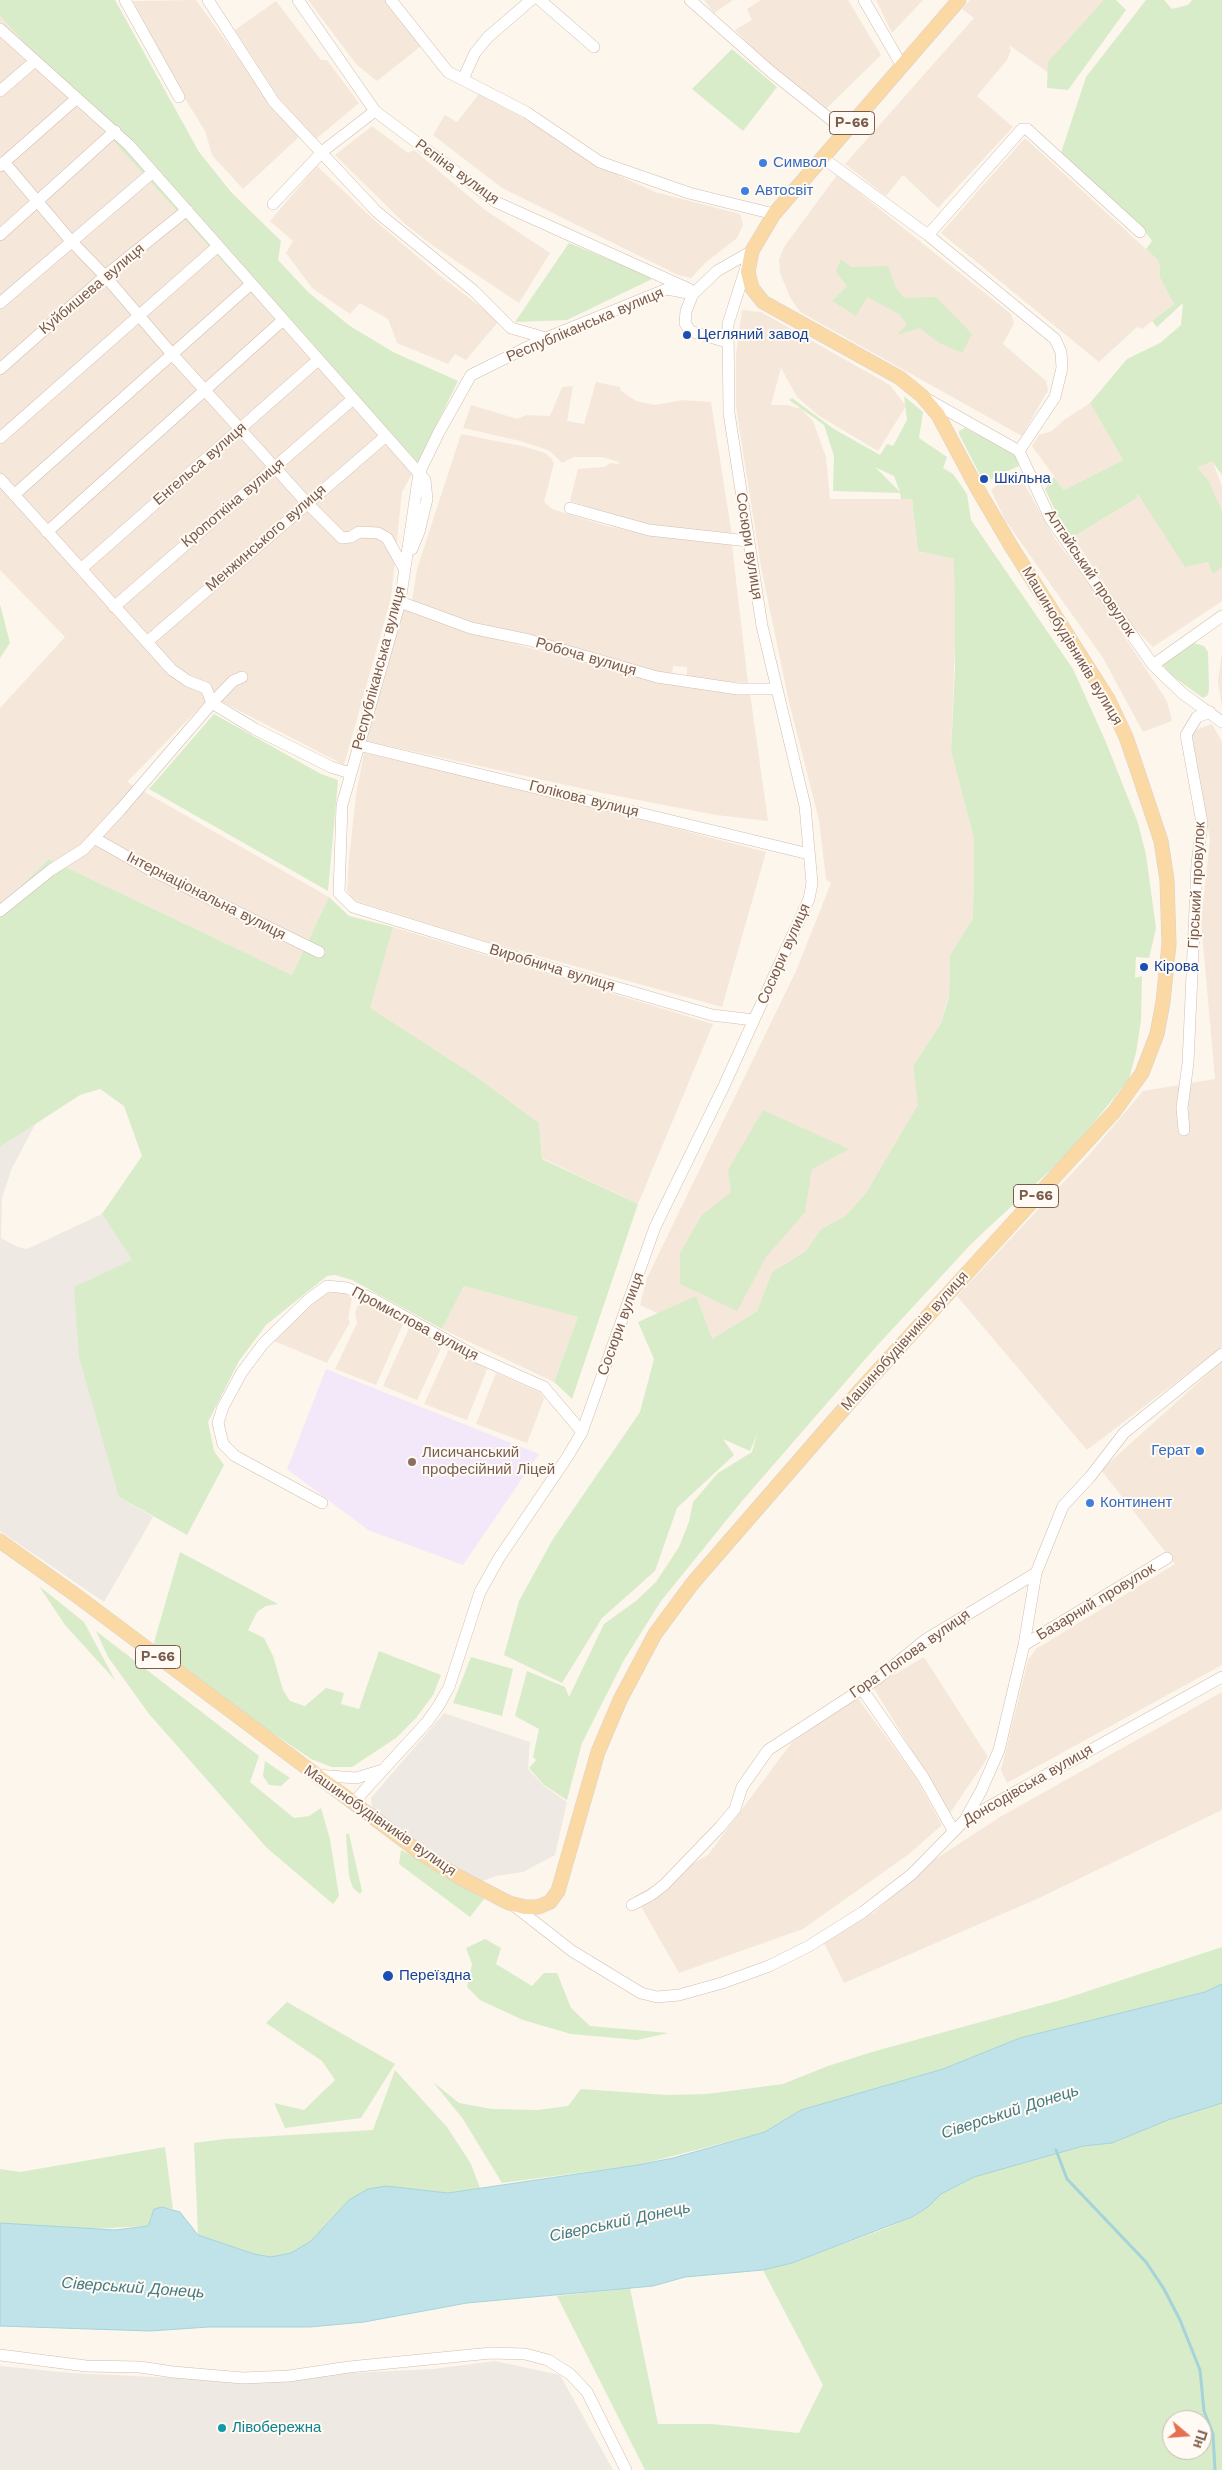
<!DOCTYPE html>
<meta charset="utf-8">
<style>
body{margin:0}
#map{position:relative;width:1222px;height:2470px;overflow:hidden;background:#fdf6ec;font-family:"Work Sans",sans-serif}
canvas{display:block}
.north{position:absolute;left:1162px;top:2410px;width:50px;height:50px;box-sizing:border-box;background:#fffaf3;border:1px solid #cabbb1;border-radius:50%;rotate:108deg;font-size:14px;font-weight:700;line-height:20px;text-align:center;color:#7a5c4d}
.north::after{content:'';display:block;margin:auto;width:18px;height:22px;background:#e76f51;clip-path:polygon(50% 0,100% 100%,50% 72%,0 100%)}
</style>
<div id="map">
<canvas width="1222" height="2470"></canvas>
<div class="north">Пн</div>
</div>
<script>
const c = document.querySelector('canvas').getContext('2d');
c.lineJoin = 'round';
function fill(path, color) {
  c.fillStyle = color;
  c.fill(path, 'evenodd');
}
function poly(rows) {
  const path = new Path2D();
  for (const r of rows) {
    path.moveTo(r[0], r[1]);
    for (let i = 2; i < r.length; i += 2) path.lineTo(r[i], r[i + 1]);
  }
  return path;
}
function strokePath(path, color, width, dash) {
  c.strokeStyle = color;
  c.lineWidth = width;
  c.lineCap = dash ? 'butt' : 'round';
  c.setLineDash(dash || []);
  c.stroke(path);
}
function write(font, color, halo, rows, align = 'center') {
  c.font = font + ' "Work Sans",sans-serif';
  c.lineWidth = 4;
  c.setLineDash([]);
  c.textBaseline = 'middle';
  c.strokeStyle = halo;
  c.fillStyle = color;
  for (const [text, x, y, turn = 0] of rows) {
    c.save();
    c.translate(x, y);
    c.rotate((+turn || 0) * Math.PI / 180);
    c.textAlign = isNaN(turn) ? turn : align;
    if (halo) c.strokeText(text, 0, 0);
    c.fillText(text, 0, 0);
    c.restore();
  }
}
fill(poly([
 [196,0,257,84,300,136,243,189,212,155,205,131,184,97,133,1],
 [308,0,385,0,421,46,377,81,356,64],
 [704,0,733,0,714,13],
 [761,0,848,0,881,55,825,110,777,72,735,30,752,20,747,9],
 [876,0,923,0,892,33],
 [970,0,1116,0,1053,76,1009,45,1011,50,1007,60,977,96,1013,127,938,208,903,175,886,196,845,164,974,18,962,9],
 [276,1,321,60,327,60,359,103,316,139,279,98,235,30],
 [0,16,413,472,402,492,391,598,344,765,211,696,127,782,329,897,292,975,49,859,0,906,0,708,65,637,0,570],
 [479,94,527,120,620,176,655,192,740,214,743,225,737,238,705,263,691,278,678,275,502,188,433,135,445,115,457,122],
 [372,126,408,153,414,150,485,210,550,253,519,303,432,245,405,224,335,155],
 [1025,138,1159,261,1160,278,1174,304,1142,329,1137,327,1099,362,941,233],
 [317,166,372,218,438,274,499,321,466,360,455,354,448,364,397,343,388,319,360,303,350,314,312,288,286,253,293,241,270,221],
 [837,175,1011,314,1014,323,1003,344,1046,381,1048,390,1022,436,800,312,790,297,780,273,779,260,784,247],
 [742,310,761,312,890,385,906,406,878,451,819,416,797,397,781,368,771,405,787,405,801,409,813,421,826,457,830,499,912,499,918,551,954,559,955,645,951,751,974,839,973,918,950,955,949,994,941,1023,913,1066,919,1105,866,1193,845,1216,821,1229,806,1251,772,1272,757,1311,712,1339,640,1305,647,1278,796,971,831,883,826,879,819,820,789,702,761,567,736,407,736,354],
 [596,382,620,387,621,391,636,401,655,405,683,400,711,402,732,536,649,526,570,501,578,469,605,467,610,463,620,464,619,462,602,457,574,457,562,463,551,452,545,449,520,441,463,428,471,405,517,419,527,415,550,416,562,387,573,386,567,421,584,424],
 [1090,403,1123,460,1064,490,1032,446,1039,435,1052,431,1064,420],
 [461,434,526,447,545,453,551,458,554,463,544,502,552,509,607,526,657,536,732,545,748,683,687,678,687,667,673,666,672,676,593,652,467,622,412,601,417,569],
 [1212,460,1222,486,1222,601,1153,647,1132,626,1073,537,1137,498,1146,475],
 [1016,469,1055,539,1093,589,1167,701,1172,721,1143,732,1103,658,1005,520,991,490],
 [403,608,448,626,642,678,750,693,768,821,716,815,602,793,366,741],
 [1222,651,1222,707,1218,682],
 [1212,724,1222,742,1222,1347,1087,1450,957,1296,1089,1155,1143,1091,1215,1079,1201,922,1210,839,1190,732],
 [364,753,547,795,766,852,722,1007,491,943,353,900,347,890,349,859,356,795],
 [393,927,713,1024,638,1204,542,1158,539,1123,474,1075,369,1008,374,986],
 [464,1286,578,1317,554,1382,442,1329],
 [342,1292,352,1298,348,1319,350,1322,327,1363,274,1341,305,1309,327,1293],
 [360,1300,403,1324,376,1385,335,1369,357,1323,355,1313],
 [410,1326,443,1344,417,1400,383,1386],
 [449,1349,488,1367,467,1420,424,1404],
 [1222,1361,1222,1665,1007,1783,1001,1770,1028,1660,1036,1649,1175,1564,1101,1470],
 [496,1373,541,1393,544,1399,527,1443,476,1424],
 [924,1657,988,1757,950,1813,873,1687],
 [1222,1692,1222,1810,1039,1898,844,1983,823,1941,875,1912,934,1860,1000,1817],
 [857,1697,916,1778,942,1825,909,1854,803,1929,679,1973,635,1896,708,1855,792,1742]
]), '#f5e8da');
fill(poly([
 [36,1123,11,1170,2,1199,1,1238,18,1247,27,1249,102,1214,132,1260,119,1497,153,1517,104,1602,0,1531,0,1147],
 [444,1713,530,1742,528,1769,544,1786,567,1802,555,1855,523,1872,496,1876,480,1882,424,1850,373,1813,371,1798],
 [495,2361,560,2375,613,2470,0,2470,0,2366,71,2373,263,2382,333,2374,433,2369]
]), '#efe9e4');
fill(poly([
 [326,1369,539,1454,463,1565,368,1530,287,1469]
]), '#f3e8fa');
fill(poly([
 [0,0,115,0,199,152,231,192,281,241,278,260,308,292,350,326,393,352,458,381,413,472,0,16],
 [1104,0,1116,0,1126,10,1068,90,1047,88,1048,62],
 [1146,0,1164,0,1172,9,1188,5,1192,0,1222,0,1222,475,1212,461,1197,468,1208,480,1222,511,1222,567,1213,574,1208,562,1185,567,1138,494,1137,498,1073,537,1064,529,1045,489,1054,477,1064,490,1123,460,1090,403,1127,359,1160,343,1181,325,1183,303,1157,327,1152,321,1174,304,1160,278,1159,261,1146,249,1152,241,1141,226,1061,153,1086,77],
 [732,49,777,87,743,131,692,89],
 [569,243,654,278,567,320,515,322],
 [841,259,851,267,888,266,896,288,904,298,936,297,972,334,962,353,939,343,920,328,897,335,907,324,899,314,867,297,856,316,832,301,847,286,836,272],
 [904,396,923,412,919,438,947,457,943,468,953,474,967,494,971,520,1073,669,1105,740,1138,823,1146,855,1156,928,1149,958,1136,957,1135,978,1142,976,1141,1020,1136,1053,1129,1079,1071,1151,972,1243,874,1349,742,1501,661,1601,624,1660,582,1743,567,1800,544,1785,529,1768,536,1760,533,1757,539,1729,515,1716,527,1671,565,1687,569,1697,604,1624,636,1601,656,1582,679,1547,689,1522,693,1502,718,1473,752,1452,757,1434,750,1451,723,1439,734,1455,677,1508,655,1571,602,1618,562,1683,504,1655,519,1601,553,1539,640,1412,654,1359,638,1322,696,1296,712,1339,757,1311,772,1272,806,1251,821,1229,845,1216,866,1193,918,1105,913,1066,941,1023,949,997,950,955,973,918,974,839,951,751,955,668,954,559,918,551,912,499,901,499,900,493,833,491,834,456,824,425,789,400,792,398,834,429,880,455,887,444,893,446,907,420],
 [875,467,894,476,900,492],
 [965,428,1018,455,1023,464,989,480,985,473,980,475,959,434,959,431],
 [0,604,10,643,0,658],
 [1190,642,1204,646,1208,652,1209,688,1208,695,1203,698,1171,675,1162,664],
 [214,714,321,774,338,780,328,891,149,789],
 [49,859,292,975,329,897,349,916,393,927,370,1008,474,1075,539,1123,542,1159,638,1204,572,1399,554,1382,578,1317,464,1286,442,1329,352,1280,335,1275,327,1276,266,1325,239,1361,208,1422,214,1451,224,1465,187,1535,119,1497,79,1357,74,1287,132,1260,102,1214,142,1156,124,1106,100,1089,80,1095,0,1147,0,906],
 [763,1110,849,1149,812,1169,805,1212,766,1257,737,1311,680,1284,680,1253,702,1215,731,1192,728,1170],
 [180,1552,278,1604,266,1606,257,1612,248,1630,264,1638,273,1656,283,1690,290,1701,305,1706,326,1688,344,1693,341,1704,359,1709,379,1651,441,1675,433,1695,416,1718,396,1738,352,1767,332,1767,311,1759,246,1715,153,1646],
 [39,1586,84,1622,115,1680,65,1625],
 [96,1631,259,1756,250,1782,294,1818,309,1816,321,1808,330,1839,339,1896,333,1904,267,1848,149,1714,108,1657],
 [471,1657,513,1669,502,1716,453,1703],
 [265,1761,290,1778,281,1786,269,1785,263,1776],
 [346,1834,349,1834,362,1891,360,1894,353,1888,349,1876],
 [401,1850,442,1870,484,1899,470,1917,399,1864],
 [485,1939,501,1948,496,1964,532,1986,544,1973,557,1973,571,2008,590,2026,669,2033,637,2040,571,2034,523,2020,480,2000,467,1987,472,1964,466,1948],
 [1222,1947,1222,1984,1205,1992,1020,2038,943,2069,801,2110,765,2132,638,2165,502,2183,463,2119,433,2082,459,2103,492,2109,538,2110,568,2106,581,2089,667,2095,707,2094,783,2084,828,2066,872,2052,1064,1999],
 [287,2002,395,2064,361,2118,285,2128,274,2103,304,2110,335,2080,322,2061,266,2023],
 [395,2070,447,2127,471,2164,480,2188,448,2193,386,2186,349,2200,311,2241,291,2253,271,2257,254,2254,198,2235,194,2143,225,2139,373,2130],
 [1222,2103,1222,2470,645,2470,557,2296,630,2288,658,2424,712,2424,799,2433,823,2385,763,2270,792,2263,887,2228,912,2217,928,2207,941,2194,974,2177,1083,2146,1112,2143,1168,2120],
 [1172,2420,1202,2420,1202,2450,1172,2450],
 [165,2147,173,2209,162,2207,151,2215,148,2226,90,2229,0,2223,0,2169,20,2172]
]), '#d8ecc9');
const water = poly([
 [1222,1984,1222,2103,1168,2120,1112,2143,1083,2146,974,2177,941,2194,928,2207,912,2217,792,2263,763,2270,685,2277,653,2286,467,2303,364,2322,310,2327,209,2327,150,2331,0,2326,0,2223,115,2230,148,2226,154,2209,162,2207,180,2212,198,2235,254,2254,271,2257,291,2253,311,2241,349,2200,368,2189,386,2186,448,2193,638,2165,673,2158,765,2132,801,2110,943,2069,1020,2038,1205,1992,1222,1984]
]);
fill(water, '#bfe3e8');
strokePath(water, '#a5d3da', 1);
strokePath(poly([
 [1056,2150,1067,2179,1146,2262,1164,2289,1180,2320,1200,2370,1204,2411,1213,2434,1215,2470]
]), '#a5d3da', 3);
const minor = poly([
 [125,0,179,97],
 [208,0,274,102,377,212,474,291,511,328,546,338],
 [298,0,375,111,496,202,689,289],
 [391,0,448,72,526,112,600,162,689,193,774,214],
 [540,0,594,47],
 [690,0,770,71,845,131],
 [864,0,902,66],
 [0,29,129,145,425,480,427,499,419,532,412,549],
 [463,79,475,53,488,37,531,0],
 [0,91,35,61],
 [823,158,928,235,1055,339,1061,352,1062,368,1055,397,1019,451],
 [4,162,71,241,105,276,172,354,307,503,342,538,351,537,359,532,378,533,387,538,405,570],
 [0,166,77,98],
 [273,204,323,151,375,111],
 [0,235,115,131],
 [928,235,1022,129,1027,129,1140,232],
 [693,294,667,289,546,338,471,375,439,432,419,473,400,602,342,805,339,893,353,907,577,976,712,1015,754,1020],
 [0,303,153,172],
 [727,342,690,331,685,323,686,311,693,294,717,271,752,251],
 [0,369,105,276,187,210],
 [927,399,1019,451],
 [0,438,218,246],
 [1019,451,1050,518,1153,665,1182,693,1222,722],
 [0,479,172,670,188,681,206,688,212,703,255,729,331,767,350,773],
 [14,495,251,284],
 [570,508,649,530,748,541],
 [47,532,283,320],
 [81,569,318,360],
 [400,602,471,628,529,640,657,677,738,689,776,689],
 [114,607,353,399],
 [147,642,386,436],
 [1153,665,1222,616],
 [358,745,809,854],
 [94,838,147,868,319,952],
 [0,911,51,870,84,849,121,809,212,703,233,681,242,677],
 [1184,1130,1182,1108,1188,1063,1197,864,1202,823,1186,735,1197,717,1210,712],
 [322,1503,235,1456,223,1444,218,1423,223,1407,242,1372,263,1344,308,1300,327,1286,347,1288,373,1299,479,1358,544,1387,582,1432],
 [1024,1645,1167,1558],
 [862,1689,923,1777,953,1830],
 [316,1775,356,1778,383,1770,427,1722,439,1705,449,1687,480,1592,499,1558,568,1456,582,1432,655,1227,723,1088,809,899,812,883,805,806,762,626,729,413,728,324,748,261],
 [353,1803,382,1771],
 [966,1818,981,1791,999,1750,1024,1645,1036,1573],
 [513,1905,572,1951,641,1993,657,1997,679,1995,722,1983,769,1966,809,1946,863,1912,912,1874,965,1820,1222,1677],
 [632,1905,651,1895,664,1885,720,1827,735,1809,742,1787,768,1750,877,1679,925,1640,1036,1573,1063,1506,1090,1477,1124,1433,1222,1354],
 [0,2355,86,2366,140,2367,173,2372,243,2378,289,2376,349,2367,491,2353,525,2354,548,2360,570,2374,587,2392,626,2470]
]);
const major = poly([
 [0,1541,77,1596,422,1854,459,1877,509,1903,525,1907,538,1907,550,1902,558,1891,598,1752,620,1700,655,1634,692,1584,862,1388,1114,1112,1142,1073,1157,1034,1163,1002,1169,944,1167,880,1161,841,1139,775,1126,737,1108,699,1011,546,977,488,938,415,922,396,900,378,763,302,752,288,748,272,752,251,774,214,959,0]
]);
strokePath(minor, '#d1beb0', 12);
strokePath(major, '#dad1cd', 15);
strokePath(minor, '#fff', 11);
strokePath(major, '#fbd9a5', 14);
for (const [x, y, r, color] of [
 [763,163,5,"#3f7fe0"],
 [745,191,5,"#3f7fe0"],
 [687,335,5,"#1a4fb4"],
 [984,479,5,"#1a4fb4"],
 [1144,967,5,"#1a4fb4"],
 [1200,1451,5,"#3f7fe0"],
 [412,1462,5,"#8d6e63"],
 [1090,1503,5,"#3f7fe0"],
 [388,1976,6,"#1a4fb4"],
 [222,2428,5,"#0f9aa8"]
]) {
  const dot = new Path2D();
  dot.arc(x, y, r, 0, 2 * Math.PI);
  c.fillStyle = color;
  c.fill(dot);
  strokePath(dot, '#fffaf3', 2);
}
for (const [x, y, w] of [
 [852,123,45],
 [1036,1196,45],
 [158,1657,45]
]) {
  const box = new Path2D();
  box.roundRect(x - w / 2, y - 11.5, w, 23, 4);
  c.fillStyle = '#fffaf3';
  c.fill(box);
  strokePath(box, '#7a5c4d', 1);
}
write('bold 14px', '#7a5c4d', null, [
 ["Р-66",852,123],
 ["Р-66",1036,1196],
 ["Р-66",158,1657]
]);
write('15px', '#366cbe', '#fffaf3', [
 ["Символ",773,163],
 ["Автосвіт",755,191],
 ["Герат",1190,1451,"right"],
 ["Континент",1100,1503]
], 'left');
write('15px', '#7a5c4d', '#fffaf3', [
 ["Рєпіна вулиця",457,172,36],
 ["Куйбишева вулиця",92,289,-40],
 ["Республіканська вулиця",585,325,-23],
 ["Енгельса вулиця",200,464,-41],
 ["Кропоткіна вулиця",233,503,-40],
 ["Менжинського вулиця",266,538,-41],
 ["Сосюри вулиця",749,546,81],
 ["Алтайський провулок",1090,573,56],
 ["Машинобудівників вулиця",1072,646,59],
 ["Робоча вулиця",586,657,16],
 ["Республіканська вулиця",379,668,-75],
 ["Голікова вулиця",584,799,14],
 ["Гірський провулок",1197,885,-87],
 ["Інтернаціональна вулиця",206,896,27],
 ["Сосюри вулиця",784,954,-66],
 ["Виробнича вулиця",552,968,17],
 ["Промислова вулиця",415,1324,28],
 ["Сосюри вулиця",621,1324,-70],
 ["Машинобудівників вулиця",905,1341,-48],
 ["Базарний провулок",1096,1602,-31],
 ["Гора Попова вулиця",910,1654,-35],
 ["Донсодівська вулиця",1028,1785,-30],
 ["Машинобудівників вулиця",380,1821,35]
]);
write('15px', '#164399', '#fffaf3', [
 ["Цегляний завод",697,335],
 ["Шкільна",994,479],
 ["Кірова",1154,967],
 ["Переїздна",399,1976]
], 'left');
write('15px', '#785e54', '#fffaf3', [
 ["Лисичанський",422,1453],
 ["професійний Ліцей",422,1470]
], 'left');
write('15px', '#0d838f', '#fffaf3', [
 ["Лівобережна",232,2428]
], 'left');
write('italic 16px', '#437c86', '#fffaf3', [
 ["Сіверський Донець",1010,2112,-18],
 ["Сіверський Донець",620,2222,-12],
 ["Сіверський Донець",133,2288,4]
]);
</script>
